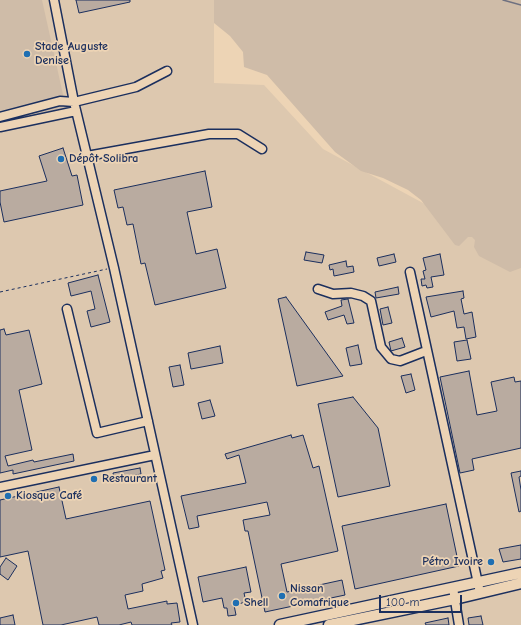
<!DOCTYPE html>
<meta charset="utf-8">
<style>
body{margin:0}
#map{position:relative;width:521px;height:625px;overflow:hidden;background:#edd4b5;font-family:"Comic Neue",sans-serif}
canvas{display:block}
.scale{position:absolute;left:379px;top:595px;width:83px;height:18px;box-sizing:border-box;border:2px solid #1b2f5e;border-top:0;padding-left:5px;font-size:12px;line-height:14px;white-space:nowrap;color:#1b2f5e;-webkit-text-stroke:3px #edd4b5;paint-order:stroke}
</style>
<div id="map">
<canvas width="521" height="625"></canvas>
<div class="scale">100 m</div>
</div>
<script>
const c = document.querySelector('canvas').getContext('2d');
c.lineJoin = 'round';
function fill(path, color) {
  c.fillStyle = color;
  c.fill(path, 'evenodd');
}
function poly(rows) {
  const path = new Path2D();
  for (const r of rows) {
    path.moveTo(r[0], r[1]);
    for (let i = 2; i < r.length; i += 2) path.lineTo(r[i], r[i + 1]);
  }
  return path;
}
function strokePath(path, color, width, dash) {
  c.strokeStyle = color;
  c.lineWidth = width;
  c.lineCap = dash ? 'butt' : 'round';
  c.setLineDash(dash || []);
  c.stroke(path);
}
function write(font, color, halo, rows, align = 'center') {
  c.font = font + ' "Comic Neue",sans-serif';
  c.lineWidth = 3.5;
  c.setLineDash([]);
  c.textBaseline = 'middle';
  c.strokeStyle = halo;
  c.fillStyle = color;
  for (const [text, x, y, turn = 0] of rows) {
    c.save();
    c.translate(x, y);
    c.rotate((+turn || 0) * Math.PI / 180);
    c.textAlign = isNaN(turn) ? turn : align;
    if (halo) c.strokeText(text, 0, 0);
    c.fillText(text, 0, 0);
    c.restore();
  }
}
fill(poly([
 [0,0,214,0,214,83,264,85,323,149,521,256,521,625,0,625]
]), '#ddc8af');
fill(poly([
 [0,0,42,0,66,108,0,123],
 [214,0,521,0,521,268,510,272,479,256,474,247,475,240,472,237,468,237,459,246,455,245,421,200,408,190,383,178,361,171,335,152,267,75,244,67,243,52,230,36,214,23]
]), '#cfbca8');
strokePath(poly([
 [503,0,521,5]
]), '#6e7080', 1.5);
const building = poly([
 [76,0,130,0,130,2,79,13,76,0],
 [63,148,72,176,77,175,83,205,4,222,0,202,0,191,47,181,39,156,63,148],
 [205,171,212,207,187,212,196,254,217,249,226,288,155,305,145,263,141,264,133,224,127,225,123,207,118,208,114,190,205,171],
 [306,252,324,255,322,263,304,260,306,252],
 [394,254,396,262,379,266,377,258,394,254],
 [440,254,444,275,431,277,433,287,427,288,426,285,422,286,421,279,425,279,423,271,426,270,423,258,440,254],
 [346,261,347,267,353,266,354,272,334,276,333,269,330,270,329,265,346,261],
 [98,275,110,322,91,327,87,311,95,309,91,291,71,296,68,283,98,275],
 [398,287,399,294,376,298,375,292,398,287],
 [463,291,464,298,461,299,464,314,472,312,476,337,466,339,464,327,457,328,454,311,431,317,426,297,463,291],
 [286,297,343,376,297,386,278,299,286,297],
 [348,299,354,323,347,324,344,315,328,320,325,312,342,306,341,300,348,299],
 [388,307,392,323,383,325,380,309,388,307],
 [4,329,6,335,29,330,42,384,19,390,32,450,5,456,8,466,33,460,34,462,73,454,74,461,13,474,13,470,0,473,0,330,4,329],
 [402,338,405,347,391,351,389,342,402,338],
 [467,340,471,359,457,361,454,342,467,340],
 [358,345,362,364,350,366,346,348,358,345],
 [220,346,223,363,191,369,188,353,220,346],
 [180,365,184,385,173,387,169,367,180,365],
 [469,371,477,415,497,411,491,382,514,377,515,382,521,381,521,448,472,459,474,470,460,473,440,377,469,371],
 [411,374,415,390,406,393,401,376,411,374],
 [353,397,378,428,390,486,338,497,318,404,353,397],
 [210,400,215,416,202,419,198,403,210,400],
 [291,435,292,438,303,435,313,468,319,466,338,551,281,564,287,592,342,580,345,595,265,612,248,531,245,531,243,520,270,515,267,502,197,516,199,527,189,529,181,496,246,483,239,455,227,459,225,454,291,435],
 [140,468,141,474,114,479,113,473,140,468],
 [521,471,521,476,519,477,521,490,521,511,519,512,511,473,521,471],
 [59,487,66,519,150,501,165,570,161,571,163,578,142,584,143,591,125,595,128,609,167,601,167,604,177,603,180,622,171,623,172,625,132,625,131,622,119,625,99,625,97,617,61,625,43,625,28,551,0,557,0,500,59,487],
 [446,504,459,566,355,589,342,526,446,504],
 [521,545,521,559,503,562,499,549,521,545],
 [6,558,17,566,8,580,0,574,0,567,6,558],
 [246,567,251,592,244,593,246,602,234,605,236,615,228,616,227,608,224,608,222,598,203,602,198,577,246,567],
 [13,615,15,625,0,625,0,618,13,615],
 [481,616,483,625,469,625,468,618,481,616],
 [448,618,449,625,426,625,425,623,448,618]
]);
fill(building, '#b9aba0');
strokePath(building, '#1b2f5e', 1);
const minor = poly([
 [54,0,74,102,114,268,193,625],
 [0,117,60,101,74,102,136,87,167,71],
 [0,127,76,111],
 [87,156,209,134,238,134,262,149],
 [410,272,479,588],
 [318,289,333,294,351,293,363,296,371,301,381,347,391,359,400,361,426,351],
 [67,309,97,433,148,421],
 [0,487,155,455],
 [453,588,459,625]
]);
const major = poly([
 [280,625,521,573],
 [329,625,455,599,521,583]
]);
strokePath(minor, '#1b2f5e', 11);
strokePath(major, '#1b2f5e', 13);
strokePath(poly([
 [0,292,107,269]
]), '#1b2f5e', 1, [3, 3]);
strokePath(minor, '#edd4b5', 8);
strokePath(major, '#edd4b5', 10);
for (const [x, y, r, color] of [
 [27,54,4,"#1f6fb2"],
 [61,159,4,"#1f6fb2"],
 [94,479,4,"#1f6fb2"],
 [8,496,4,"#1f6fb2"],
 [491,562,4,"#1f6fb2"],
 [282,596,4,"#1f6fb2"],
 [236,603,4,"#1f6fb2"]
]) {
  const dot = new Path2D();
  dot.arc(x, y, r, 0, 2 * Math.PI);
  c.fillStyle = color;
  c.fill(dot);
  strokePath(dot, '#edd4b5', 1.5);
}
write('bold 12px', '#1b2f5e', '#edd4b5', [
 ["Stade Auguste",35,47],
 ["Denise",35,61],
 ["Dépôt Solibra",69,159],
 ["Restaurant",102,479],
 ["Kiosque Café",16,496],
 ["Pétro Ivoire",483,562,"right"],
 ["Nissan",290,589],
 ["Comafrique",290,603],
 ["Shell",244,603]
], 'left');
</script>
